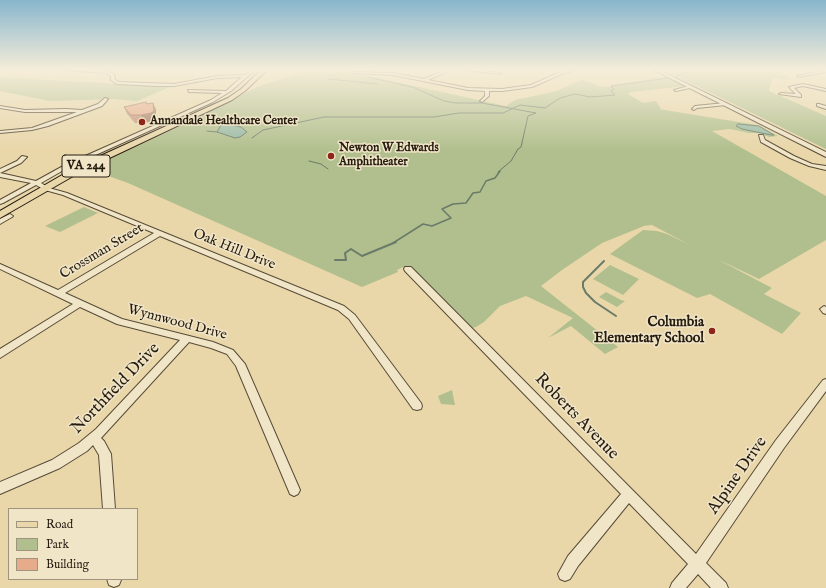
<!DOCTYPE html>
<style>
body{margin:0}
#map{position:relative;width:826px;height:588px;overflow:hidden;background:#e9d7aa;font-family:"IM FELL English",serif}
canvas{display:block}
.legend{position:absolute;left:8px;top:508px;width:130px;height:72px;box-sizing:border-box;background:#f1e5c8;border:1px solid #9f957e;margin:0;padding:5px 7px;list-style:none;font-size:12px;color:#251c10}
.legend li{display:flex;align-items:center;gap:8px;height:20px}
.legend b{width:20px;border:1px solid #9f957e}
</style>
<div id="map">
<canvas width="826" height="588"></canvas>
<ul class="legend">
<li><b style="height:5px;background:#e9d7aa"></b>Road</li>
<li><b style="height:11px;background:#b0bf8d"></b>Park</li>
<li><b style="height:11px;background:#e6ab8a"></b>Building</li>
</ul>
</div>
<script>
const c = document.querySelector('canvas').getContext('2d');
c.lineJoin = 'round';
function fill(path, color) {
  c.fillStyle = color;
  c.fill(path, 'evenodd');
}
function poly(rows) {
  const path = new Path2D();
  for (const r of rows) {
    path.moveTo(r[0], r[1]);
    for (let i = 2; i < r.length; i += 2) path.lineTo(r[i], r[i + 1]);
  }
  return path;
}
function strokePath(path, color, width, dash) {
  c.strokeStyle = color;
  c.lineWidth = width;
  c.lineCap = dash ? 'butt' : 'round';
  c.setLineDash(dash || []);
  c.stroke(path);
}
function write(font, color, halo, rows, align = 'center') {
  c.font = font + ' "IM FELL English",serif';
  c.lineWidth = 3;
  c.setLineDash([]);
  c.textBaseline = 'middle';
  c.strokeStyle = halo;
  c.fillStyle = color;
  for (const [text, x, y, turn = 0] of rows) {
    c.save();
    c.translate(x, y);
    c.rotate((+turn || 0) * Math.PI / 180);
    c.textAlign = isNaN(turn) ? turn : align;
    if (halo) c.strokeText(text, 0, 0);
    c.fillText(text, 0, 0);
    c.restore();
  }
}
fill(poly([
 [310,69,342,69,351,72,506,106,515,100,557,91,582,79,600,87,614,86,659,77,667,77,674,80,686,86,631,92,628,94,643,103,656,101,661,109,659,109,757,125,778,136,769,137,758,133,749,133,730,129,712,131,826,196,826,240,759,279,717,259,772,288,764,294,801,313,782,334,710,294,697,298,610,254,643,230,657,231,667,234,690,245,652,225,644,226,602,243,562,270,541,286,618,347,605,354,571,326,548,338,573,318,526,296,500,306,484,322,476,327,468,329,408,269,403,267,397,270,398,272,362,287,128,183,89,169,193,120,257,87],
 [697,69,796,69,781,73,789,77,786,79,772,78,769,91,826,116,826,149,670,73,693,71],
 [0,77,170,87,137,101,114,99,50,101,0,91],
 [84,207,98,213,60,232,45,226],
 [610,265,639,279,623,295,593,279],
 [606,292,621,300,625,301,617,307,599,297],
 [452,390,455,405,441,404,438,396]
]), '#b0bf8d');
const water = poly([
 [228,124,241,127,247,132,240,137,235,138,217,132,221,125,228,124],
 [738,124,759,126,774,135,771,135,742,129,736,126,738,124]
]);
fill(water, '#98baa5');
strokePath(water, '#6a7b69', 1);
strokePath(poly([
 [368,77,415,88,444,101,456,103,482,103,536,113,528,116,521,147,518,149,511,161,498,172],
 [674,78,691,70,698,69],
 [329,79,377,84],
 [704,96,718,102],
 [725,106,754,121],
 [207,131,217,132],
 [252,138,263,130,324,117,434,117,459,113,503,113,520,105,545,108,560,98,575,94,590,97,615,95,611,91,614,89,611,86,669,78],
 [309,161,321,164,328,169]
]), '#6a7b69', 1);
strokePath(poly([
 [393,243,423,224,432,226,451,218,442,209,453,204,466,203,473,193,480,192,486,181,495,178,500,171]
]), '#6a7b69', 1.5);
strokePath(poly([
 [335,260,346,260,345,253,351,249,362,256,396,242],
 [604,261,583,282,583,287,586,293,595,302,616,316]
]), '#6a7b69', 2);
const minor = poly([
 [52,69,107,71,114,74,115,80,119,82,174,84,217,76,245,75,252,69,256,69,231,91,213,102,69,167,41,183,49,188,67,193,344,306,355,315,421,403,422,406,421,409,417,410,413,409,349,319,338,310,160,236,65,293,122,319,213,342,233,350,245,364,300,490,298,494,294,496,290,494,236,366,227,354,211,348,189,342,101,438,104,441,111,454,115,509,103,509,99,455,93,445,87,451,60,468,0,494,0,482,52,460,79,443,96,429,180,340,117,324,80,307,0,358,0,349,73,304,0,269,0,264,58,290,154,233,63,195,45,190,36,185,3,203,0,204,0,200,31,183,0,177,0,173,36,181,65,165,211,100,222,93,189,92,188,90,226,91,242,77,217,78,174,86,158,86,117,84,111,80,111,76,106,73,52,69],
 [448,69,453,69,428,80,468,88,502,89,531,85,560,72,573,69,578,69,562,74,532,87,502,91,489,91,489,96,482,102,480,101,485,96,485,91,468,90,393,75,354,73,356,72,393,73,424,79,448,69],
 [457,69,468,69,502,73,500,74,457,69],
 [826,70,826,72,799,77,797,76,826,70],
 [803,84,826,89,826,91,803,86,794,88,801,95,801,97,779,94,781,93,796,94,789,87,803,84],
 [689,86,690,88,676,91,674,90,689,86],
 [105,98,108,99,102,106,48,126,32,130,0,133,0,131,32,128,77,112,25,112,0,108,0,106,25,110,66,109,82,110,98,104,105,98],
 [725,103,726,103,726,105,697,108,694,110,692,109,695,106,725,103],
 [819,104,826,106,826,109,817,106,817,104,819,104],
 [759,135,763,135,765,140,794,156,812,164,826,166,826,170,809,166,790,158,761,142,759,135],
 [22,156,27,157,21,163,0,173,0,169,17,161,22,156],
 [10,214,13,216,12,217,0,224,0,219,10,214],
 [405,267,411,267,696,554,776,440,823,380,826,379,826,391,784,448,706,563,726,583,728,588,711,588,698,574,686,588,670,588,672,583,688,564,629,503,578,566,570,579,565,581,560,579,558,574,568,556,621,494,405,271,404,269,405,267],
 [824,306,826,307,826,314,823,313,820,309,824,306],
 [107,579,121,579,121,580,119,585,114,587,109,585,107,579]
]);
const tertiary = poly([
 [652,69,657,69,826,152,826,157,652,69]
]);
const primary = poly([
 [262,69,268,69,245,91,232,100,82,171,0,218,0,211,76,167,228,98,241,89,262,69]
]);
strokePath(minor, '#564b36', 2);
strokePath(tertiary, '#564b36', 2);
strokePath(primary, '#251c10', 2);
fill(minor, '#f1e5c8');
fill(tertiary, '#f1e5c8');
fill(primary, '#e9d7aa');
fill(poly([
 [153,103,156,110,156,118,153,121,144,123,135,123,127,114,124,107]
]), '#c69377');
fill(poly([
 [153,103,156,110,156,118,153,121,144,123,141,115]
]), '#a17861');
const building = poly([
 [146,102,146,104,153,103,154,111,151,113,141,115,131,115,124,107,146,102]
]);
fill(building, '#e6ab8a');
strokePath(building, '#a17861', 1);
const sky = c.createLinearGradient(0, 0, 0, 151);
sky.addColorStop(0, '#88b6cd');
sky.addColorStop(0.46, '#f5edd9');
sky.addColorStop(1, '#f5edd900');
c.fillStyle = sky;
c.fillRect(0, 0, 826, 151);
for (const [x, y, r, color] of [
 [142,122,4,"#8f2418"],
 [331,156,4,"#8f2418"],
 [712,331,4,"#8f2418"]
]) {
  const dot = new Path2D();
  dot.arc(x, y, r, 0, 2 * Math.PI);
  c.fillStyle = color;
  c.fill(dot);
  strokePath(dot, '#f1e5c8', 1.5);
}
write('bold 12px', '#251c10', '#f1e5c8', [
 ["Annandale Healthcare Center",150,122],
 ["Newton W Edwards",339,149],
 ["Amphitheater",339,163]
], 'left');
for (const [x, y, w] of [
 [86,166,48]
]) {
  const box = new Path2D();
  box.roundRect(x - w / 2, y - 11, w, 22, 3);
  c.fillStyle = '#f1e5c8';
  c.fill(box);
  strokePath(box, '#251c10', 1);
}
write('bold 13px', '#251c10', null, [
 ["VA 244",86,166]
]);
write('14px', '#251c10', '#f1e5c8', [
 ["Oak Hill Drive",234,250,22],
 ["Crossman Street",102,252,-31],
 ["Wynnwood Drive",177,323,15]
]);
write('bold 14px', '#251c10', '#f1e5c8', [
 ["Columbia",704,323],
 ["Elementary School",704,339]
], 'right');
write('17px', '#251c10', '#f1e5c8', [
 ["Northfield Drive",116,389,-46],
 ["Roberts Avenue",576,417,46],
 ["Alpine Drive",738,476,-55]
]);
</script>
